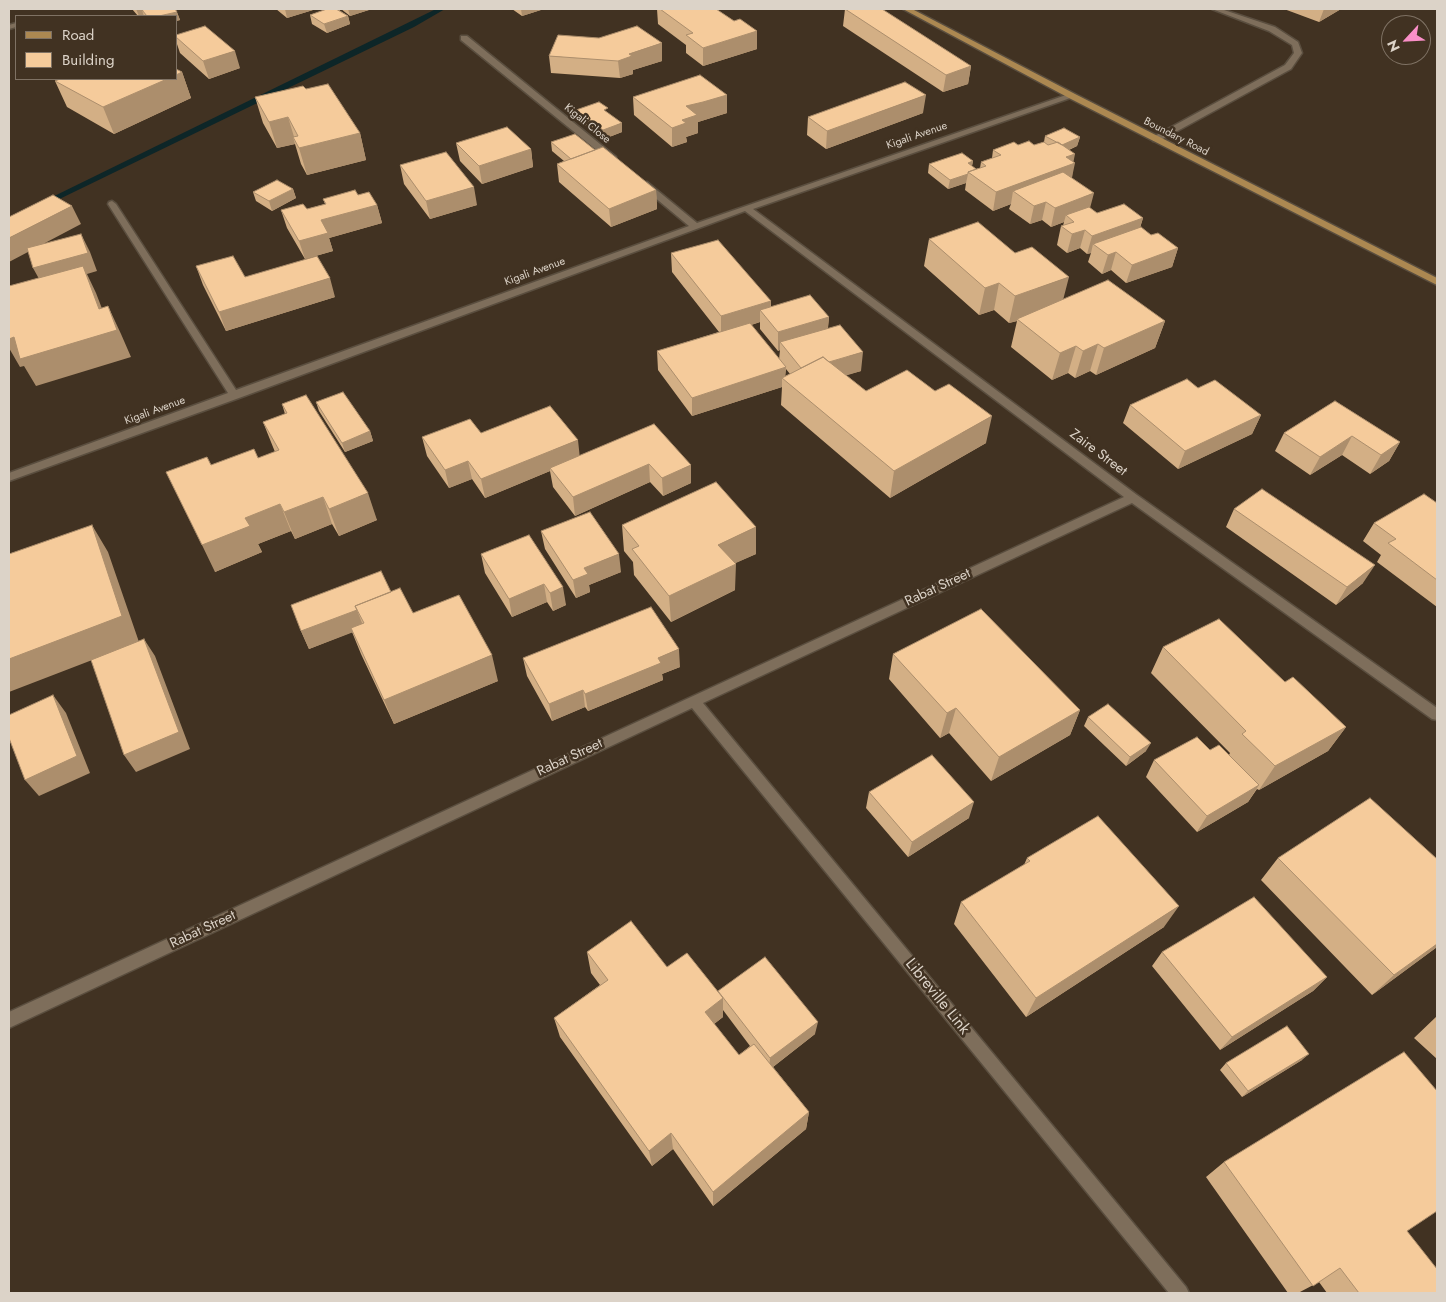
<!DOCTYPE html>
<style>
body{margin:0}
#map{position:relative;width:1446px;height:1302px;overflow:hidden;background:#413222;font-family:Jost,sans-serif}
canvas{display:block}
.frame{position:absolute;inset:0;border:10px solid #dcd3c8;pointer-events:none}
.legend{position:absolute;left:15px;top:15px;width:162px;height:65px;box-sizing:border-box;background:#413222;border:1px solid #7f7264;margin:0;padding:6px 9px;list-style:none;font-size:15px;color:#dcd3c8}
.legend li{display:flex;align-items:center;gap:10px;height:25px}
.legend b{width:25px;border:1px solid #7f7264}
.north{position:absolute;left:1381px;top:15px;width:50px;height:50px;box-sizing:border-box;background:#413222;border:1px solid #7f7264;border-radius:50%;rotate:245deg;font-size:14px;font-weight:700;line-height:20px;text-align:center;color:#dcd3c8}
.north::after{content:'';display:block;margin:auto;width:18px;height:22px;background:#fa8fc8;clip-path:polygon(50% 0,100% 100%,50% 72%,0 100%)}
</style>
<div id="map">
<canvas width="1446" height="1302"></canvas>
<div class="frame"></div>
<ul class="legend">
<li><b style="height:6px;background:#ac8851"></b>Road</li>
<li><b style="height:14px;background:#f5cb9b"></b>Building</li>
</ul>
<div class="north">N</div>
</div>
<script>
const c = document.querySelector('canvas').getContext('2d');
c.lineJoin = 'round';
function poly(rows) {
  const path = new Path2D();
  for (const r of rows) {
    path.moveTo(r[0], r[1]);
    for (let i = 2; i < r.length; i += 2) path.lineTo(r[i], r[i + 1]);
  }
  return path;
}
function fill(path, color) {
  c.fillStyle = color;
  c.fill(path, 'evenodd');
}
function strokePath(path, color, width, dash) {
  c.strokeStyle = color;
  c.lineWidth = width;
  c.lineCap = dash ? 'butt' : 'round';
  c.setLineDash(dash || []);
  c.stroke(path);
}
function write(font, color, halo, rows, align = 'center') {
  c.font = font + ' Jost,sans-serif';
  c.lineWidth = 5;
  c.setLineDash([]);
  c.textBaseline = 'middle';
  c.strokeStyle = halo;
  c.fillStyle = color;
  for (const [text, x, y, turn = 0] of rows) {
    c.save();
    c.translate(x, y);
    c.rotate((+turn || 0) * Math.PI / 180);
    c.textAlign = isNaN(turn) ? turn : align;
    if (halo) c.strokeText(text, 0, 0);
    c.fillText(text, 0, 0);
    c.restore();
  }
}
fill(poly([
 [436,9,445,9,414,27,45,206,42,207,38,204,436,9]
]), '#0d2628');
const minor = poly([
 [1212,9,1221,9,1275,27,1298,42,1302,53,1291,69,1159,141,1153,141,1153,137,1285,65,1294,53,1292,45,1269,31,1212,9],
 [16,23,16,27,9,29,9,25,16,23],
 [461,36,467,36,616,157,616,161,610,161,461,40,461,36],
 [1069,94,1076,96,753,209,1137,495,1437,708,1437,720,1432,719,1132,503,703,703,1186,1287,1189,1293,1169,1293,692,708,9,1028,9,1012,1124,497,745,211,239,398,9,481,9,473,228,393,108,204,109,202,112,201,116,204,236,390,689,226,641,186,641,182,647,182,697,223,1069,94]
]);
const major = poly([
 [903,9,912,9,1075,94,1437,278,1437,285,1069,98,903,9]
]);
strokePath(minor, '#5a4e3f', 3);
strokePath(major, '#5a4e3f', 3);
fill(minor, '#7e6e5b');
fill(major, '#ac8851');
fill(poly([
 [132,9,180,9,176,10,180,20,176,21,176,16,138,16],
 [276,9,312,9,313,10,287,18],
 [327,9,372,9,350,16,341,9,339,10,348,16,350,24,327,33,312,24,310,15],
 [512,9,544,9,522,16],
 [657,9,716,9,734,21,757,31,757,49,703,66,686,53,686,45,658,24],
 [845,9,971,66,968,84,943,92,843,26],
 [1284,9,1341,9,1319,22],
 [176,35,240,68,209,79,180,53,176,41],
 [549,56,662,61,633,70,633,74,620,78,551,73],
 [182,72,191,98,114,134,67,107,55,81],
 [306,89,360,133,366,160,307,175,301,164,295,144,277,148,263,123,255,97],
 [727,95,727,113,698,122,698,133,686,137,687,142,672,147,634,115,633,97],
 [576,110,608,113,622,132,604,139,577,119],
 [923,113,826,149,807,135,808,117],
 [1045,136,1080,137,1077,146,1069,150,1073,162,1072,178,1090,208,1097,213,1143,218,1140,228,1151,235,1178,248,1172,267,1126,283,1111,270,1102,274,1088,262,1091,253,1087,254,1080,248,1067,253,1057,245,1061,226,1063,226,1064,222,1051,227,1042,220,1030,224,1009,209,1011,204,993,211,965,190,966,183,948,189,928,173,929,164,973,161,972,166,976,169,980,168,981,162,992,158,993,150,1018,145,1034,145,1044,142],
 [551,142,595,150,656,190,657,209,611,227,559,182,557,164,564,161,552,151],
 [456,143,531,149,533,167,482,184,460,161],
 [400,165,477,205,430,219,404,184],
 [293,189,296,198,272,211,256,201,253,192],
 [358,195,377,205,382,223,329,238,333,251,305,259,287,228,281,210,307,209,325,204,323,199],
 [929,239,1063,300,1165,321,1155,348,1096,375,1090,371,1075,378,1068,373,1052,380,1011,347,1017,321,1009,323,994,310,979,315,924,266],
 [671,253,771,301,771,307,829,317,828,328,861,371,846,375,866,391,986,443,890,498,781,405,782,387,692,416,658,370,657,351,719,332,672,272],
 [760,322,760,329,778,351,780,350,779,360,751,325],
 [786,369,790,374,785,376],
 [196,266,335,297,226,331,203,285],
 [1198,388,1261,415,1252,434,1178,469,1123,423,1130,405],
 [1335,401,1400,442,1389,461,1370,474,1342,455,1310,475,1275,451,1284,433],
 [316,402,370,431,373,441,345,452,319,411],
 [282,404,377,520,339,536,332,524,295,539,291,531,258,544,262,552,215,572,211,465,258,458,275,452,263,422,285,414],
 [654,424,691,483,663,496,650,482,575,516,553,487,550,471,485,498,472,479,449,488,427,456,422,437,481,433,580,456],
 [1437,503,1437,607,1377,562,1381,555,1363,541,1374,523],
 [1234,509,1363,583,1336,605,1226,527],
 [622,525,756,554,735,563,735,590,671,622,634,575,633,562,624,551],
 [541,531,621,572,589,585,590,592,576,598,545,549],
 [529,535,566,605,553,611,547,602,512,617,485,573,481,554],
 [391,592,413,613,498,681,394,724,361,654,352,632,309,649,301,631],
 [1163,647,1285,682,1346,727,1328,751,1259,790,1257,789,1248,802,1197,832,1146,777,1154,760,1210,750,1229,755,1230,753,1151,673],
 [893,654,1080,710,1070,735,991,781,949,733,940,738,889,679],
 [523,658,680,667,662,674,663,680,588,711,585,707,552,721,527,676],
 [1088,717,1146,751,1126,766,1084,726],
 [869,792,969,818,908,857,866,808],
 [1027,858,1164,927,1026,1017,954,924,961,902,1024,865],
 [1278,858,1437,947,1372,995,1261,880],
 [587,952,667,967,718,993,718,991,815,1034,773,1067,809,1112,806,1129,713,1206,673,1149,652,1166,560,1037,554,1018,600,985,591,973],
 [723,1010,750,1046,739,1055,714,1024,723,1017],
 [1162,952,1327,977,1313,991,1220,1050,1152,966],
 [1437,1016,1437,1059,1414,1038],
 [1302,1060,1242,1097,1220,1070,1226,1063],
 [1224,1162,1407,1231,1437,1293,1327,1293,1319,1282,1298,1293,1288,1293,1206,1177]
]), '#d3af85');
fill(poly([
 [136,9,180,9,150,16,142,10,144,16,139,16],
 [285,9,312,9,313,10,287,18],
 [348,9,372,9,350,16],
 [521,9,544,9,522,16],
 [1324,9,1341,9,1319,22],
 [177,12,180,20,176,21,176,16,159,16],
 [348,16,350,24,327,33,324,24],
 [757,31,757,49,703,66,703,48],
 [662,43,662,61,633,70,633,74,620,78,618,61,629,54],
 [235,51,240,68,209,79,203,61],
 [971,66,968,84,943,92,946,75],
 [182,72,191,98,114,134,103,107,167,79,176,79,176,75],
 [727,95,727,113,698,122,698,133,686,137,687,142,672,147,672,128,686,106],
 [926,95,923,113,826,149,827,131],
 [288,117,295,140,293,137,295,144,277,148,269,122],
 [622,123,622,132,604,139,603,130],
 [360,133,366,160,307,175,299,148],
 [1080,137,1077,146,1059,154,1061,145],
 [531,149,533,167,482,184,479,166],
 [1075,154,1073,164,1075,163,1071,182,1013,191,1011,204,993,211,996,192,1066,157],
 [973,161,971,170,968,163],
 [968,174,966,183,948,189,950,180],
 [474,187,477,205,430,219,426,201],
 [293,189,296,198,272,211,269,201],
 [656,190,657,209,611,227,609,209],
 [1094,193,1089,212,1066,215,1064,222,1051,227,1055,208],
 [1046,202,1042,220,1030,224,1034,206],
 [377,205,382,223,329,238,333,251,305,259,299,241,321,220],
 [72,206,81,224,9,262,9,238],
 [1143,218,1137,236,1093,244,1091,253,1087,254,1092,236],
 [1085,230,1080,248,1067,253,1072,234],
 [81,234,90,252,97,271,87,274,96,293,111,332,108,306,121,334,131,357,36,386,24,366,20,367,9,348,9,339,43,286,33,268],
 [1178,248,1172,267,1126,283,1132,265],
 [1116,252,1111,270,1102,274,1108,255],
 [1069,277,1062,304,1017,319,1017,321,1009,323,1015,296],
 [330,278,335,297,226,331,219,312],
 [999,283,994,310,979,315,985,288],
 [771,301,770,319,760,310,760,322,721,335,721,316],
 [829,317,827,335,780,342,780,350,778,351,778,332],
 [1165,321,1155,348,1096,375,1104,348],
 [1098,344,1090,371,1075,378,1083,351],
 [1076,346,1068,373,1052,380,1060,353],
 [863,352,861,371,802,389,803,370],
 [786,367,785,380,782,378,782,387,692,416,692,398],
 [1261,415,1252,434,1178,469,1185,451],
 [992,416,986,443,890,498,894,471],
 [370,431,373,441,345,452,342,443],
 [1352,436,1342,455,1310,475,1320,457],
 [578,440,580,459,550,468,550,471,485,498,481,479],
 [1400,442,1389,461,1370,474,1381,455],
 [468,461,472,479,449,488,445,470],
 [649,464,650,482,575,516,573,497],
 [691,465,691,483,663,496,662,478],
 [368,493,377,520,339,536,329,509],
 [323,497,332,524,295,539,284,512],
 [280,504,291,531,258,544,262,552,215,572,202,545,245,518],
 [92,525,108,552,139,642,9,692,9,659],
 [756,527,756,554,718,571,718,545],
 [619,554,621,572,589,585,590,592,576,598,573,580,584,568],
 [736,564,735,590,671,622,669,596],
 [1375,565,1363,583,1336,605,1347,587],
 [544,584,547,602,512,617,509,599],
 [563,587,566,605,553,611,550,593],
 [357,610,364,628,309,649,301,631],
 [144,639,155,656,190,749,136,772,124,755],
 [679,649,680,667,662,674,663,680,588,711,585,694,658,658],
 [492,655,498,681,394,724,384,700],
 [583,690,585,707,552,721,549,704],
 [53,695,66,713,90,773,39,796,25,780],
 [956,708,949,733,940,738,947,713],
 [1080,710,1070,735,991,781,999,757],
 [1346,727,1328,751,1259,790,1275,766],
 [1151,743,1146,751,1126,766,1130,757],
 [1259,785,1248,802,1197,832,1207,816],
 [974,802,969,818,908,857,912,842],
 [1179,906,1164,927,1026,1017,1036,998],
 [1437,944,1437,947,1372,995,1394,975],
 [1327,977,1313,991,1220,1050,1232,1037],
 [723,998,723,1017,705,1031,705,1012],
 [818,1022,815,1034,769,1070,770,1058],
 [1309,1054,1302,1060,1242,1097,1248,1091],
 [809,1112,806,1129,713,1206,713,1192],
 [671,1133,673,1149,652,1166,649,1151]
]), '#ac8e6c');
const building = poly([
 [147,9,175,9,177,12,159,16,147,16,142,10,147,9],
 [327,9,336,9,348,16,324,24,310,15,327,9],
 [660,9,716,9,734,21,740,19,757,31,703,48,686,35,693,33,660,9],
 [845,9,882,9,971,66,946,75,845,9],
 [205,26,235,51,203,61,176,37,176,35,205,26],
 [637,26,662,43,629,54,632,56,618,61,549,56,558,35,599,38,637,26],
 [176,69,182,72,176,75,176,69],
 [700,75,727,95,703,102,686,106,697,115,682,120,686,123,672,128,633,97,700,75],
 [60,79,167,79,103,107,55,81,60,79],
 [905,82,926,95,827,131,808,117,905,82],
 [328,84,360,133,299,148,293,137,298,136,288,117,269,122,255,97,303,86,306,89,328,84],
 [599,102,608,108,604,110,622,123,603,130,576,110,599,102],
 [507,127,531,149,479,166,456,143,507,127],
 [1064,128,1080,137,1062,145,1045,136,1064,128],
 [575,134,595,150,571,159,551,142,575,134],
 [1029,141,1034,145,1044,142,1048,145,1058,142,1075,154,1066,157,1075,163,996,192,968,172,986,166,981,162,1001,155,993,150,1014,142,1018,145,1029,141],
 [603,147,656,190,609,209,557,164,603,147],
 [446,152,474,187,426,201,400,165,446,152],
 [962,153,973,161,968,163,976,169,968,172,968,174,950,180,929,164,962,153],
 [1063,172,1094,193,1055,208,1046,202,1034,206,1013,191,1063,172],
 [277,180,293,189,269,201,253,192,277,180],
 [355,190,358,195,369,192,377,205,321,220,328,233,299,241,281,210,303,204,307,209,326,204,323,199,355,190],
 [53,195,72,206,9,238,9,217,53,195],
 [1124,204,1143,218,1092,236,1085,230,1072,234,1061,226,1074,222,1066,215,1089,207,1097,213,1124,204],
 [978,222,1015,253,1032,247,1069,277,1015,296,999,283,985,288,929,239,978,222],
 [1141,227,1151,235,1158,233,1178,248,1132,265,1116,252,1108,255,1093,244,1141,227],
 [81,234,88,253,33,268,27,248,81,234],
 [718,240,771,301,721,316,671,253,718,240],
 [233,256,245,277,317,256,330,278,219,312,196,266,233,256],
 [83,266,99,309,108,306,117,330,20,359,14,337,9,339,9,286,83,266],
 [1108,280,1165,321,1104,348,1098,344,1083,351,1076,346,1060,353,1017,319,1108,280],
 [810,295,829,317,778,332,760,310,810,295],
 [750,323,786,367,692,398,657,351,750,323],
 [840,325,863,352,829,362,823,357,801,368,780,342,840,325],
 [823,357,866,391,907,370,935,391,949,384,992,416,894,471,782,378,823,357],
 [1187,379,1198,388,1215,380,1261,415,1185,451,1130,405,1187,379],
 [343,392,370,431,342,443,316,402,343,392],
 [306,395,368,493,329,509,323,497,284,512,280,504,245,518,250,526,202,545,166,472,207,457,211,465,254,449,258,458,279,450,263,422,287,413,282,404,306,395],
 [1335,401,1400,442,1381,455,1352,436,1320,457,1284,433,1335,401],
 [550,406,578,440,481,479,468,461,445,470,422,437,470,419,481,433,550,406],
 [654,424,691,465,662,478,649,464,573,497,550,468,654,424],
 [716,482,756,527,718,545,736,564,669,596,632,549,639,546,622,525,716,482],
 [1262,489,1375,565,1347,587,1234,509,1262,489],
 [1424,494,1437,503,1437,580,1388,543,1396,539,1374,523,1424,494],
 [590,512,619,554,584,568,588,574,573,580,541,531,590,512],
 [92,525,122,616,9,659,9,554,92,525],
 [529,535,563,587,550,593,544,584,509,599,481,554,529,535],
 [381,571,391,592,355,606,357,610,301,631,291,605,381,571],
 [400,588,413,613,459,595,492,655,384,700,351,628,364,623,355,606,400,588],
 [651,607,679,649,658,658,661,663,585,694,583,690,549,704,523,658,651,607],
 [981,609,1080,710,999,757,956,708,947,713,893,654,981,609],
 [1219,619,1285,682,1293,677,1346,727,1275,766,1242,734,1246,731,1163,647,1219,619],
 [144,639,179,732,124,755,91,660,144,639],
 [53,695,77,756,25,780,9,738,9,715,53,695],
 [1108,704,1151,743,1130,757,1088,717,1108,704],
 [1197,737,1210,750,1219,745,1259,785,1207,816,1154,760,1197,737],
 [932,755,974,802,912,842,869,792,932,755],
 [1370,798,1437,859,1437,944,1394,975,1278,858,1370,798],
 [1098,816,1179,906,1036,998,961,902,1030,861,1027,858,1098,816],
 [1254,897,1327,977,1232,1037,1162,952,1254,897],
 [631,921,667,967,687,953,723,998,705,1012,739,1055,754,1044,809,1112,713,1192,671,1133,649,1151,554,1018,608,980,587,952,631,921],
 [765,957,818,1022,770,1058,718,991,765,957],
 [1287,1026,1309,1054,1248,1091,1226,1063,1287,1026],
 [1404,1052,1437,1091,1437,1211,1407,1231,1437,1269,1437,1293,1359,1293,1340,1268,1313,1286,1224,1162,1404,1052]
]);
fill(building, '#f5cb9b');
strokePath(building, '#ac8e6c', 1);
write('11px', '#dcd3c8', '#413222', [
 ["Kigali Close",587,124,39],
 ["Kigali Avenue",917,136,-19],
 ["Boundary Road",1176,137,27],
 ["Kigali Avenue",535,272,-20],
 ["Kigali Avenue",155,411,-20]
]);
write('14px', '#dcd3c8', '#413222', [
 ["Zaire Street",1098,453,37],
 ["Rabat Street",938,588,-25],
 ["Rabat Street",570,758,-25],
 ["Rabat Street",203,930,-25]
]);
write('16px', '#dcd3c8', '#413222', [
 ["Libreville Link",937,997,51]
]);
</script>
